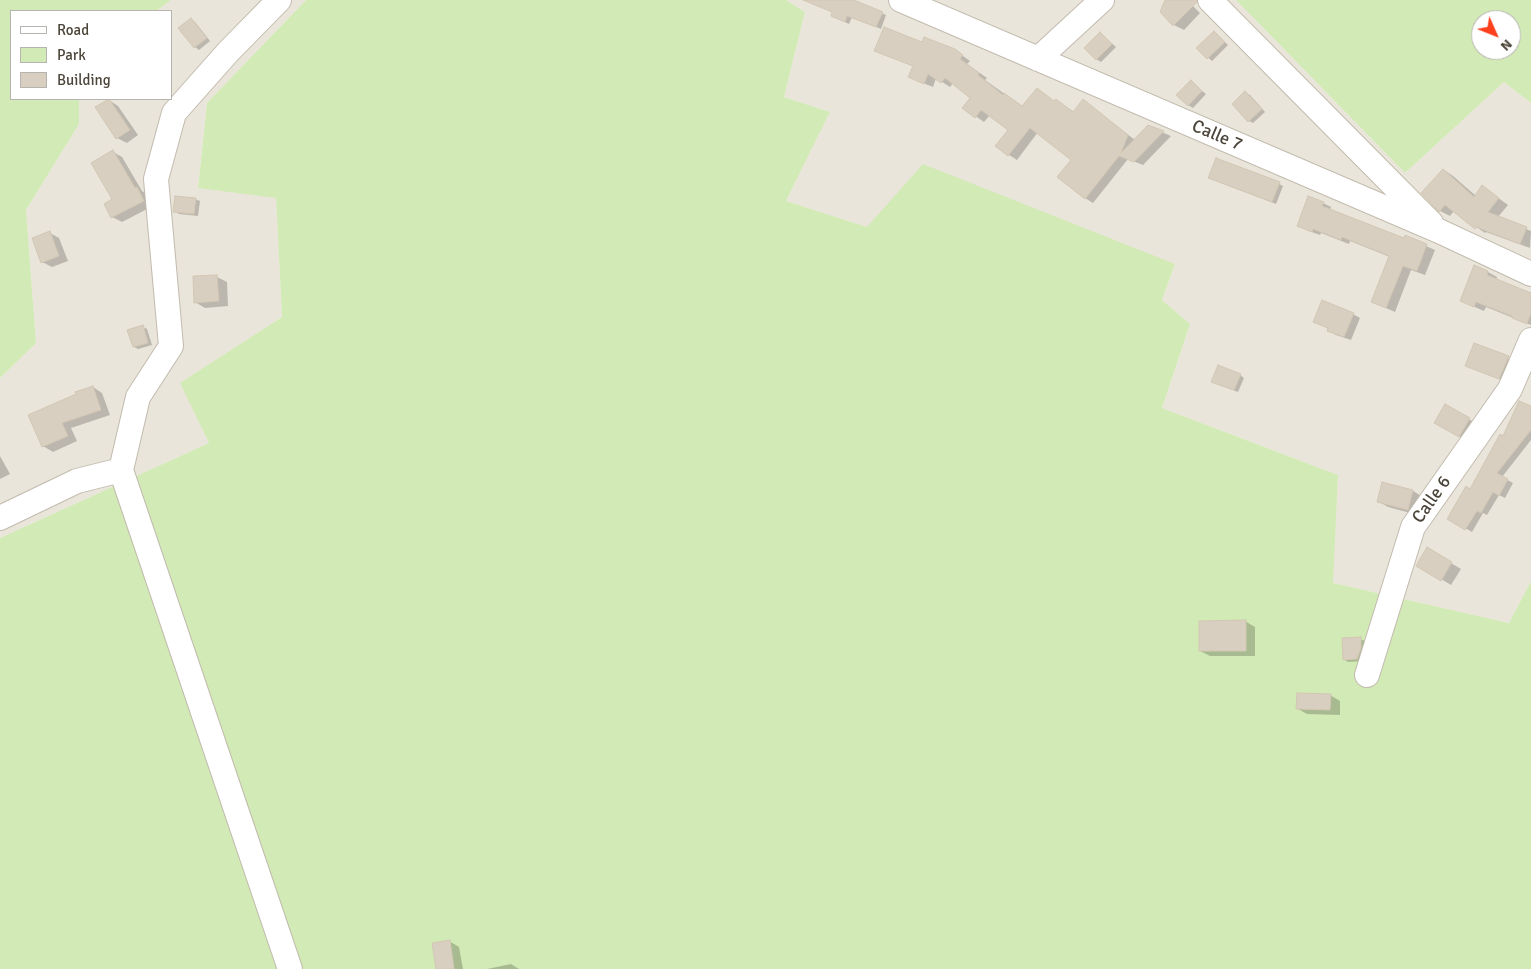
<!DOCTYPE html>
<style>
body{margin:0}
#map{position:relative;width:1531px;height:969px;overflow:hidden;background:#f6f3ec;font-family:Signika,sans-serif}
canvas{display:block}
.legend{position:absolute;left:10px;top:10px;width:162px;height:90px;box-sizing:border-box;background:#fff;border:1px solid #b7b4b0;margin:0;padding:6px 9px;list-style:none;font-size:15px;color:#4b4439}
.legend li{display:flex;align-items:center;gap:10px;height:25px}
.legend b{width:25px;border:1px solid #b7b4b0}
.north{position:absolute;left:1471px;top:10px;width:50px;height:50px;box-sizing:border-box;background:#fff;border:1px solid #b7b4b0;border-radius:50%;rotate:134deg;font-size:14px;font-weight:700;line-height:20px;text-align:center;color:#4b4439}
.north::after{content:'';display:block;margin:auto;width:18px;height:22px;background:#fc3f1d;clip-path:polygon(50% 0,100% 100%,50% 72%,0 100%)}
</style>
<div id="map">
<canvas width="1531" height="969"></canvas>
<ul class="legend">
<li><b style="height:6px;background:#fff"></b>Road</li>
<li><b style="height:14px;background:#d2eab5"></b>Park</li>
<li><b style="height:14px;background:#d8cfc1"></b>Building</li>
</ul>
<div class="north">N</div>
</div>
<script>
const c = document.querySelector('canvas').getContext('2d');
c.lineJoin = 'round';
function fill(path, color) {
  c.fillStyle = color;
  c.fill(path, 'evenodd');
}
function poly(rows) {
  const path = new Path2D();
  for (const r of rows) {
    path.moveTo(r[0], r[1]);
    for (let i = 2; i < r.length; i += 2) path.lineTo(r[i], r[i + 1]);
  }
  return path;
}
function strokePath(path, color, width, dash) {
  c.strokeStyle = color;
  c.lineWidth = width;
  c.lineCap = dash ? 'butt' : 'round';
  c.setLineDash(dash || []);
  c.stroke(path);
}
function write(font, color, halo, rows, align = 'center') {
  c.font = font + ' Signika,sans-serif';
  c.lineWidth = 4;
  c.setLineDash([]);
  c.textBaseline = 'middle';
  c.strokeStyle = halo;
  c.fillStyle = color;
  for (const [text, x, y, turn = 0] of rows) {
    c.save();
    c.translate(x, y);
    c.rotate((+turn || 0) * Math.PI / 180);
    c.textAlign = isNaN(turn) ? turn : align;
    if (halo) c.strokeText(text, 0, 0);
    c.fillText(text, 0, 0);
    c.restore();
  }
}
fill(poly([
 [171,0,306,0,207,103,198,187,276,197,282,317,181,383,209,443,0,538,0,378,36,343,26,210,79,124,79,99,171,99,171,11,156,11],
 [786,0,1236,0,1405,173,1504,82,1531,103,1531,581,1509,623,1332,583,1338,475,1162,408,1190,324,1162,300,1175,264,867,227,786,201,830,112,784,97,805,12]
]), '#eae5da');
fill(poly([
 [0,0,171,0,156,11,11,11,11,99,79,99,79,124,26,210,36,343,0,378],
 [306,0,786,0,805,12,784,97,830,112,786,201,867,227,923,164,1175,264,1162,300,1190,324,1162,408,1338,475,1333,583,1509,623,1531,581,1531,969,0,969,0,538,209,443,180,383,282,317,276,198,198,188,207,103],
 [1236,0,1531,0,1531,103,1504,82,1405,173],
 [1481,20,1511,20,1511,50,1481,50]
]), '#d2eab5');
fill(poly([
 [814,0,850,0,886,15,881,29,852,17,849,24,832,16,834,13,812,3],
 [1166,0,1187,0,1200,13,1184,30,1174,25],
 [191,20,195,22,210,41,199,50,195,47,180,28],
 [1214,32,1228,45,1212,61,1198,48],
 [1100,33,1116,47,1101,62,1096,59],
 [923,43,954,50,963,56,970,61,967,64,987,78,985,80,1023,107,1055,102,1056,100,1074,112,1083,101,1135,140,1148,126,1171,136,1143,165,1128,159,1093,203,1085,198,1073,159,1038,132,1017,160,1009,155,1009,130,990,115,984,122,964,108,972,98,953,83,950,87,936,78,933,87,918,81,910,77,914,66,876,50],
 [1191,82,1206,94,1193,108,1188,105],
 [1245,93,1250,95,1265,112,1253,123,1249,121],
 [109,100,118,106,138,135,127,143,117,138],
 [113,152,122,157,142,191,147,194,153,206,122,222,112,217,114,200],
 [1444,170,1453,176,1476,196,1483,187,1508,205,1498,217,1531,231,1530,248,1486,232,1485,233,1454,211,1450,216,1440,211],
 [1214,180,1279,184,1283,186,1276,204],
 [195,199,200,201,198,216,179,214,174,211],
 [1323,203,1331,207,1330,210,1405,239,1406,237,1435,250,1425,275,1411,270,1395,312,1372,302,1390,257,1350,241,1349,244,1321,233,1320,235,1306,230],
 [50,233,59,238,68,261,52,267,42,262],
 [1488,272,1497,277,1496,280,1531,293,1531,325,1486,307,1484,311,1461,301],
 [194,277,217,277,227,282,228,306,205,308,195,302],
 [1353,314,1360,318,1351,340,1336,335,1329,331,1330,329,1314,322],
 [143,327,147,329,152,345,138,349,134,347],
 [1475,344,1518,363,1509,383,1476,370,1467,365],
 [1240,375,1244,378,1238,392,1217,384],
 [93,387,102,393,110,415,71,428,77,441,53,452,43,446,30,416],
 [1445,406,1479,425,1469,442,1436,422],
 [1531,407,1531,440,1502,477,1513,483,1505,498,1499,495,1487,515,1483,513,1472,532,1448,518,1471,491,1504,438],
 [0,456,10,474,0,479],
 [1383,483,1413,491,1423,497,1418,515,1388,507,1378,501],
 [1427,549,1461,569,1451,585,1418,565],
 [1245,621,1255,627,1255,656,1210,656,1200,651],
 [1360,639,1365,641,1365,651,1362,661,1348,662,1344,659],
 [1330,695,1340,701,1340,715,1307,714,1298,709],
 [449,941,459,947,463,969,438,969],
 [511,964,519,969,487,969]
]), '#0003');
const building = poly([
 [803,0,854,0,883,12,876,27,847,16,845,22,831,16,832,12,803,0],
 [1165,0,1197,0,1197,2,1173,26,1160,12,1165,0],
 [191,18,207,38,194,48,178,28,191,18],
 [884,27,922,42,924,37,955,49,963,55,960,59,979,73,978,75,1003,95,1004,93,1022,106,1037,88,1054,101,1056,99,1073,112,1083,99,1128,135,1121,153,1148,125,1164,131,1134,162,1119,156,1085,199,1057,177,1071,160,1030,128,1008,156,995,146,1008,130,981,110,975,118,962,108,970,98,945,78,941,83,928,74,924,84,908,77,913,66,874,51,884,27],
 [1214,31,1225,42,1207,59,1196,48,1214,31],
 [1100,32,1112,44,1096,60,1084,48,1100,32],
 [1191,80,1202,91,1188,106,1176,95,1191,80],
 [1245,91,1262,109,1248,122,1232,104,1245,91],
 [109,99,130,130,116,139,95,107,109,99],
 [113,150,135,188,137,187,144,201,111,218,104,204,112,199,91,163,113,150],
 [1216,158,1280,182,1272,202,1208,178,1216,158],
 [1443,169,1474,197,1482,185,1499,198,1488,212,1527,227,1520,244,1476,227,1475,229,1445,205,1439,212,1421,193,1443,169],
 [175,196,196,198,194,214,173,212,175,196],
 [1308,196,1324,202,1322,206,1404,238,1405,235,1427,244,1417,271,1403,266,1386,308,1371,302,1389,256,1342,237,1341,240,1313,229,1312,232,1297,226,1308,196],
 [50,231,59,256,41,263,32,238,50,231],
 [1474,265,1488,271,1487,275,1531,293,1531,313,1527,324,1512,318,1512,316,1476,302,1474,307,1460,301,1474,265],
 [217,275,219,301,194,303,193,276,217,275],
 [1322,300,1354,313,1344,337,1327,331,1328,328,1313,322,1322,300],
 [143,325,148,343,133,347,127,330,143,325],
 [1474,343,1509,356,1499,379,1465,366,1474,343],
 [1218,365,1241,374,1234,390,1211,382,1218,365],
 [93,386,101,410,62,423,68,436,42,447,28,415,76,394,75,392,93,386],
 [1519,401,1531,406,1531,430,1497,473,1508,479,1499,496,1493,492,1481,513,1477,511,1465,530,1447,519,1466,486,1470,489,1500,434,1503,436,1519,401],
 [1445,404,1470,418,1459,437,1434,423,1445,404],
 [1382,482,1413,490,1408,510,1377,502,1382,482],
 [1427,547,1452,562,1441,581,1416,566,1427,547],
 [1246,620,1246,651,1199,651,1199,621,1246,620],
 [1361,637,1361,648,1357,659,1343,660,1342,638,1361,637],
 [1297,693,1331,694,1330,710,1296,709,1297,693],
 [450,940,454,969,436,969,432,943,450,940]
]);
fill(building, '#d8cfc1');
strokePath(building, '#d3c7b4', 1);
const street = poly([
 [279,0,228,52,174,113,156,179,171,346,138,397,121,470,290,969],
 [901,0,1439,231,1531,274],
 [1210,0,1431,223],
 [1038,59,1102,0],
 [0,518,77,481,121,470],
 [1367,675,1413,527,1510,389,1531,340]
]);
strokePath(street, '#c2bbae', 26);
strokePath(street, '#fff', 24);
write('18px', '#4b4439', '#fff', [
 ["Calle 7",1217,136,23],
 ["Calle 6",1432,500,-55]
]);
</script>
